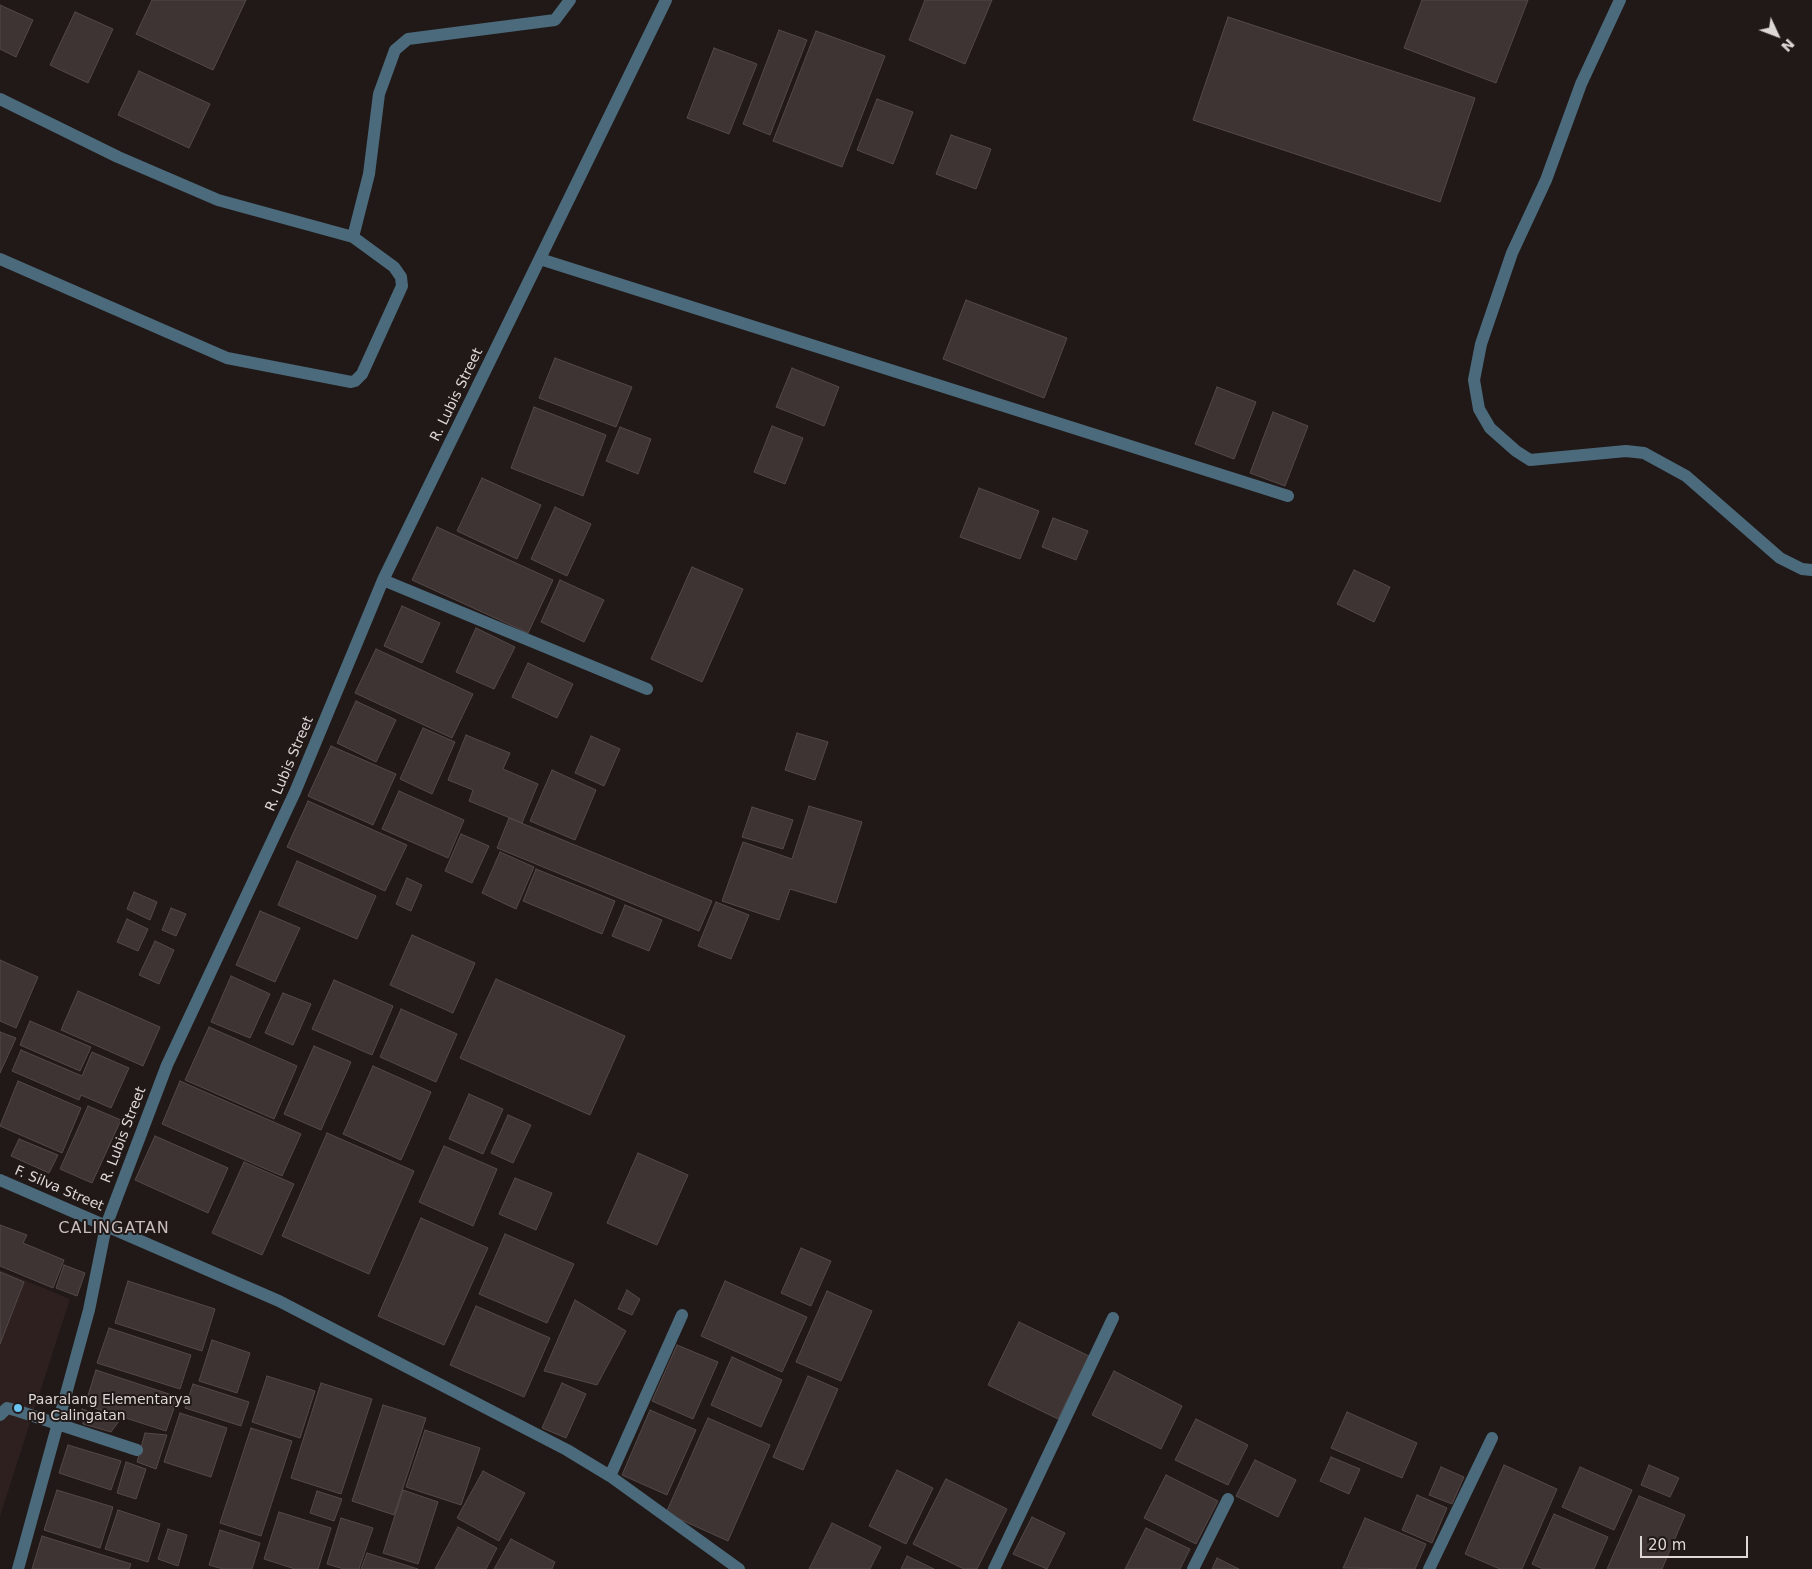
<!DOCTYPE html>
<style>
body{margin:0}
#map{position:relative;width:1812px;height:1569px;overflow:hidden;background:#211918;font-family:"DejaVu Sans",sans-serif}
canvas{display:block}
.north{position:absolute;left:1752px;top:10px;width:50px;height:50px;-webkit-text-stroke:4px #211918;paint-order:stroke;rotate:133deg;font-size:14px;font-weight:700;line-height:20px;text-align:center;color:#ddd7d6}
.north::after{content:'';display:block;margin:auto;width:18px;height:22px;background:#ddd7d6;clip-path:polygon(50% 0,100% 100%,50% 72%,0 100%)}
.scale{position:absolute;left:1640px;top:1536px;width:108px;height:22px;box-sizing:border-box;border:2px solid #ddd7d6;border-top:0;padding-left:6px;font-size:15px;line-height:18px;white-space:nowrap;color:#ddd7d6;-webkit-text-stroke:4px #211918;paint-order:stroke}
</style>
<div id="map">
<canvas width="1812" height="1569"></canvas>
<div class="north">N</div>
<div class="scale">20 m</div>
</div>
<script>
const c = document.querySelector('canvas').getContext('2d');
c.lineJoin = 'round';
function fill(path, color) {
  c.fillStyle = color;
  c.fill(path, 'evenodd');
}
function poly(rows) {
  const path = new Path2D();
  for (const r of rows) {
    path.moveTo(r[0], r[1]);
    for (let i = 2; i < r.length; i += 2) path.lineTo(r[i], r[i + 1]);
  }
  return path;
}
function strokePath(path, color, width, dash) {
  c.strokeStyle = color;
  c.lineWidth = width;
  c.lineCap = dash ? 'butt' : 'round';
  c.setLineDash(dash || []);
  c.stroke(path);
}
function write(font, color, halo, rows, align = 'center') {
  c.font = font + ' "DejaVu Sans",sans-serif';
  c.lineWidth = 4;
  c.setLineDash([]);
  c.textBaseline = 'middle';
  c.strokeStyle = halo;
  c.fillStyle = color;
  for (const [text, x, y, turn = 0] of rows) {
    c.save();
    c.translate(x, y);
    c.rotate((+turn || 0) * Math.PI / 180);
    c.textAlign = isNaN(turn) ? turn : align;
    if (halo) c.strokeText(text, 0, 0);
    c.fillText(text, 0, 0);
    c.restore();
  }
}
fill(poly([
 [0,1270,70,1299,0,1516]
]), '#2e201e');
const building = poly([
 [152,0,246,0,213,70,136,34,152,0],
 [925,0,992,0,965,64,909,40,925,0],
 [1422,0,1528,0,1496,83,1404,48,1422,0],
 [0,5,33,20,16,57,0,49,0,5],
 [75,12,113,29,88,83,50,65,75,12],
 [1228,17,1475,98,1440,202,1193,120,1228,17],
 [779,30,807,40,770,135,743,124,779,30],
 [816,31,885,56,842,167,773,141,816,31],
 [714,48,757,64,729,134,687,118,714,48],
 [139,71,210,104,189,148,118,115,139,71],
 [877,99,913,112,893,164,857,150,877,99],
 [951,135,991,149,976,189,936,174,951,135],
 [966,300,1067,338,1044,398,943,359,966,300],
 [555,358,632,387,616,427,539,398,555,358],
 [792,368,839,387,824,426,776,407,792,368],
 [1217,387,1256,402,1234,459,1195,444,1217,387],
 [534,407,606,435,583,496,511,468,534,407],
 [1273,412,1308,426,1285,486,1250,473,1273,412],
 [772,426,803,438,785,484,754,472,772,426],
 [620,427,651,439,638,474,606,461,620,427],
 [482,478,541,505,517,559,457,531,482,478],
 [979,488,1039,511,1020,559,960,537,979,488],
 [555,507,591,524,567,576,531,559,555,507],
 [1053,518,1088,531,1076,560,1042,547,1053,518],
 [437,527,553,580,528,633,412,580,437,527],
 [692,567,743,589,702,682,651,659,692,567],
 [1354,570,1390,587,1374,622,1337,604,1354,570],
 [560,580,604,600,584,642,541,622,560,580],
 [402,606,440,623,422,663,384,646,402,606],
 [476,628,515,647,494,689,456,672,476,628],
 [376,649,473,694,452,738,355,693,376,649],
 [528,663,573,684,557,718,512,697,528,663],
 [356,701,396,720,376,762,337,743,356,701],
 [423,728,455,742,432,794,400,779,423,728],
 [797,733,828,742,815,780,785,770,797,733],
 [466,735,510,753,503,769,538,784,522,823,469,801,473,790,448,780,466,735],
 [591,736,620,749,604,786,575,773,591,736],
 [331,746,396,774,373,825,308,796,331,746],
 [552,770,596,790,575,840,530,821,552,770],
 [399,791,464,820,448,858,382,829,399,791],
 [308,801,407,845,385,891,287,847,308,801],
 [809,806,862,822,836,903,790,889,779,920,722,901,743,842,792,859,809,806],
 [752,807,793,820,783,849,742,837,752,807],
 [509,818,712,901,699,931,497,848,509,818],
 [461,834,489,846,472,883,445,871,461,834],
 [500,852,534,867,516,909,482,893,500,852],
 [297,861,376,896,357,939,278,905,297,861],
 [536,869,615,901,602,934,523,901,536,869],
 [407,878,422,885,411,911,396,904,407,878],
 [134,892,157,902,150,920,127,909,134,892],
 [716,902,749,915,731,959,698,946,716,902],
 [625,905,662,920,649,951,612,936,625,905],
 [171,908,186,914,176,936,162,930,171,908],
 [260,911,300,928,275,982,236,965,260,911],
 [127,919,148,929,138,951,117,942,127,919],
 [412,935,475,963,453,1013,390,985,412,935],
 [155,941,174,950,159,984,139,975,155,941],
 [0,960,38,977,16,1028,0,1021,0,960],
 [231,976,270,994,250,1038,211,1022,231,976],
 [496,979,625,1036,590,1115,460,1058,496,979],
 [334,980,393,1006,372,1055,312,1029,334,980],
 [78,991,160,1027,143,1066,61,1030,78,991],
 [283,993,311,1004,293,1045,265,1033,283,993],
 [401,1009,457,1034,436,1082,380,1057,401,1009],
 [30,1021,91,1047,80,1071,20,1045,30,1021],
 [209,1027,297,1066,274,1119,185,1080,209,1027],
 [0,1032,16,1038,0,1073,0,1032],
 [314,1046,351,1062,321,1130,284,1114,314,1046],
 [21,1050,82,1076,92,1052,129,1068,111,1108,81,1095,79,1100,12,1071,21,1050],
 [373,1066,431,1092,401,1160,343,1134,373,1066],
 [18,1081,81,1108,62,1153,0,1126,18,1081],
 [180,1081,301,1134,282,1176,162,1124,180,1081],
 [469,1094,503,1109,483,1154,449,1139,469,1094],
 [88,1106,121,1120,92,1183,60,1169,88,1106],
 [508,1115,531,1125,513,1163,491,1153,508,1115],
 [327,1133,414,1171,369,1274,282,1236,327,1133],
 [155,1136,228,1168,208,1213,135,1180,155,1136],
 [19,1139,58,1155,49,1173,11,1156,19,1139],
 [444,1146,497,1169,473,1226,419,1202,444,1146],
 [638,1153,688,1175,657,1245,607,1223,638,1153],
 [244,1162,294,1184,262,1255,212,1233,244,1162],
 [515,1178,552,1193,536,1230,499,1214,515,1178],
 [421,1218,488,1248,444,1345,378,1316,421,1218],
 [0,1225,27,1235,23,1243,64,1260,53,1288,0,1266,0,1225],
 [505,1234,574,1264,547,1323,479,1294,505,1234],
 [801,1248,831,1261,811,1306,781,1293,801,1248],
 [64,1265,85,1273,77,1296,56,1288,64,1265],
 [0,1272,24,1282,0,1344,0,1272],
 [128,1281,215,1309,202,1351,115,1323,128,1281],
 [725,1281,807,1317,782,1372,701,1336,725,1281],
 [627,1290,640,1299,632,1315,618,1309,627,1290],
 [827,1291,872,1311,841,1381,796,1362,827,1291],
 [575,1300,626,1331,597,1385,544,1371,575,1300],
 [476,1306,550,1338,524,1397,450,1365,476,1306],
 [1019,1322,1089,1356,1058,1419,988,1385,1019,1322],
 [109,1328,191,1355,180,1389,97,1363,109,1328],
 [212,1340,250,1353,237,1393,199,1381,212,1340],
 [677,1345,718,1362,693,1419,652,1401,677,1345],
 [732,1357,782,1380,761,1427,711,1405,732,1357],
 [96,1370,178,1397,166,1431,85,1405,96,1370],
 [1114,1371,1182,1406,1161,1449,1092,1415,1114,1371],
 [267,1376,315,1391,300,1438,252,1422,267,1376],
 [808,1376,838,1389,803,1470,773,1457,808,1376],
 [321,1383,372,1399,341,1494,291,1478,321,1383],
 [562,1383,586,1394,566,1438,542,1428,562,1383],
 [193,1384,249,1402,241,1426,185,1408,193,1384],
 [383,1405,426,1418,394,1515,352,1501,383,1405],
 [82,1409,119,1421,111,1432,83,1424,82,1409],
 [650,1410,696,1430,667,1495,622,1475,650,1410],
 [1347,1412,1417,1443,1402,1478,1331,1448,1347,1412],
 [180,1413,227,1428,211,1477,164,1462,180,1413],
 [708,1418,770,1445,728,1541,666,1513,708,1418],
 [1196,1419,1248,1445,1228,1485,1175,1460,1196,1419],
 [251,1428,292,1441,261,1536,220,1523,251,1428],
 [425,1430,480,1448,461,1505,406,1487,425,1430],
 [145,1433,167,1435,156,1469,137,1462,145,1433],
 [68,1445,121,1461,111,1490,59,1473,68,1445],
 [1331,1457,1360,1469,1349,1494,1320,1481,1331,1457],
 [1255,1460,1296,1480,1278,1517,1236,1496,1255,1460],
 [126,1462,146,1469,136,1499,117,1493,126,1462],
 [1504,1465,1557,1489,1522,1569,1500,1569,1465,1554,1504,1465],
 [1649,1465,1679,1478,1670,1497,1641,1485,1649,1465],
 [1441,1467,1464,1477,1452,1504,1429,1495,1441,1467],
 [1580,1467,1632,1490,1614,1530,1562,1507,1580,1467],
 [897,1470,933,1488,906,1544,869,1526,897,1470],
 [483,1471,525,1493,499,1541,457,1518,483,1471],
 [1166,1475,1218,1501,1196,1544,1144,1518,1166,1475],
 [946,1479,1007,1509,977,1569,964,1569,913,1544,946,1479],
 [57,1490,113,1507,100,1548,44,1530,57,1490],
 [403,1490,438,1502,418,1564,383,1553,403,1490],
 [317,1491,342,1499,334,1521,310,1513,317,1491],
 [1417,1495,1447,1508,1432,1543,1402,1530,1417,1495],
 [1639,1496,1685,1515,1662,1569,1607,1569,1639,1496],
 [118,1510,160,1524,148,1562,105,1549,118,1510],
 [279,1512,331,1528,318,1569,295,1569,264,1559,279,1512],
 [1554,1514,1608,1537,1594,1569,1543,1569,1532,1564,1554,1514],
 [1032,1517,1065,1533,1047,1569,1013,1554,1032,1517],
 [341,1518,373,1528,359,1569,344,1569,327,1564,341,1518],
 [1365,1518,1426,1544,1415,1569,1343,1568,1365,1518],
 [832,1523,881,1547,870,1569,809,1569,832,1523],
 [458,1527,497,1548,486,1569,435,1569,458,1527],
 [1146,1528,1190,1549,1180,1569,1125,1569,1146,1528],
 [168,1529,187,1535,178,1566,158,1559,168,1529],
 [220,1530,260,1543,252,1569,223,1569,209,1565,220,1530],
 [42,1536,131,1564,129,1569,32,1569,42,1536],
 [511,1539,555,1562,552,1569,494,1569,511,1539],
 [367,1553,418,1569,361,1569,367,1553],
 [907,1556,934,1569,901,1569,907,1556],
 [1217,1558,1239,1569,1212,1569,1217,1558]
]);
fill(building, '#3d3433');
strokePath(building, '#534948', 1);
strokePath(poly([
 [1620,0,1581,84,1546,180,1512,253,1481,344,1474,380,1479,409,1490,428,1516,451,1530,460,1626,451,1644,453,1686,476,1780,558,1802,569,1812,570],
 [0,99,118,157,218,200,353,237,394,267,401,277,402,286,362,374,355,381,351,382,227,358,0,259],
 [353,237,369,174,379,94,395,50,408,39,555,20,570,0],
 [540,259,1288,496],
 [383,580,647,689],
 [0,1180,279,1301,567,1450,610,1476,739,1569],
 [0,1415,7,1408,18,1411,137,1450],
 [610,1476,682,1315],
 [18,1569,89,1310,106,1226,167,1065,295,792,383,580,666,0],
 [994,1569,1113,1318],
 [1193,1569,1228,1499],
 [1429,1569,1492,1438]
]), '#4b6a7b', 12);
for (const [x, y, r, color] of [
 [18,1408,5,"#6ac3f1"]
]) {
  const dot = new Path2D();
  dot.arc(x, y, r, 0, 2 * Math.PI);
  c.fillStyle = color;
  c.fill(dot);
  strokePath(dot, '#211918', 2);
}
write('14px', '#ddd7d6', '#211918', [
 ["R. Lubis Street",457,395,-64],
 ["R. Lubis Street",290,764,-67],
 ["R. Lubis Street",124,1135,-69],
 ["F. Silva Street",59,1189,23]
]);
write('14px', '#ddd7d6', '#211918', [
 ["Paaralang Elementarya",28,1400],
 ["ng Calingatan",28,1416]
], 'left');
c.letterSpacing = '1px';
write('16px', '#c9bebd', '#211918', [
 ["CALINGATAN",114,1229]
]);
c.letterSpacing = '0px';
</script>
